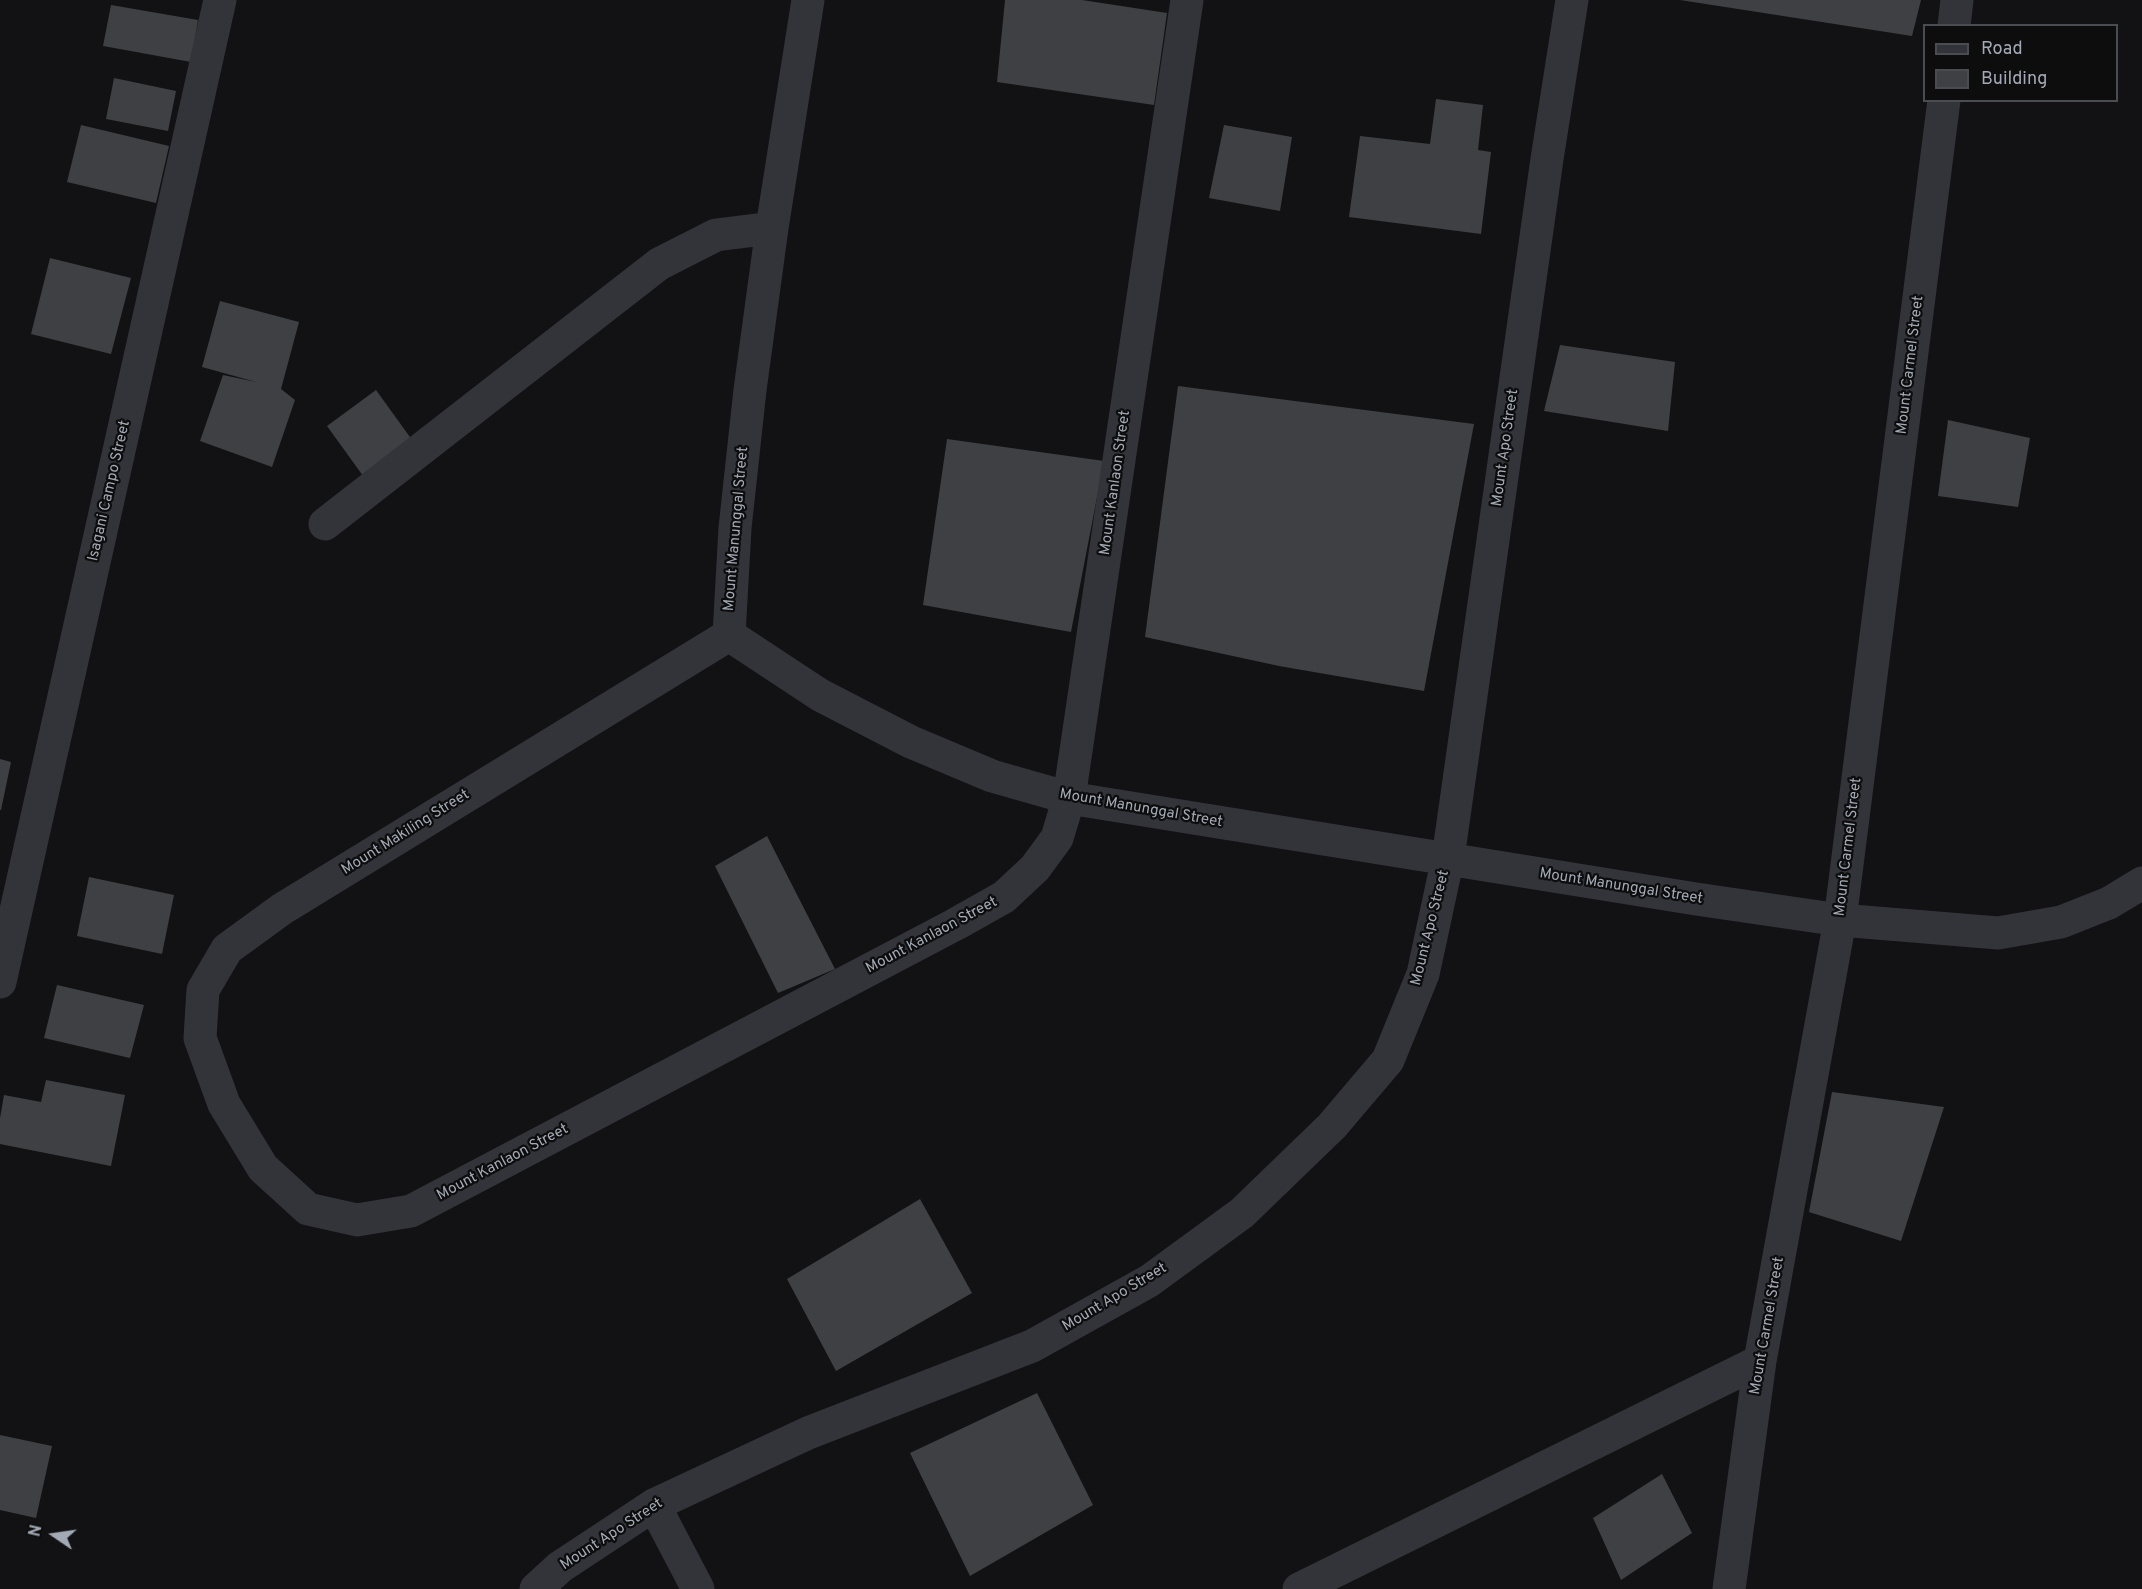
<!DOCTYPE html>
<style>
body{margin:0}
#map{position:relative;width:2142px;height:1589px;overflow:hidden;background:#121214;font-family:Overpass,sans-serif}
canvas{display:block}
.legend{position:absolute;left:1923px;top:24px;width:195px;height:78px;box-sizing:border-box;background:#0d0d0e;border:2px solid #494c51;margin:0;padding:8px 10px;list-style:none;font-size:18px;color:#a3aab5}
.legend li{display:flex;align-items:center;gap:12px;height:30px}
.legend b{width:30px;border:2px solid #494c51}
.north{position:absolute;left:24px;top:1505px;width:60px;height:60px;-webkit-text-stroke:4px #0d0d0e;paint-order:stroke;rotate:283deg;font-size:16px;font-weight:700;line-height:24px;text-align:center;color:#a3aab5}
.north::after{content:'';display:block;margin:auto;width:21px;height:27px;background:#a3aab5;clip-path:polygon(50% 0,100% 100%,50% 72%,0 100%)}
</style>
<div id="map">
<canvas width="2142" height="1589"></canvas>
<ul class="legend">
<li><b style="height:8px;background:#333439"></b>Road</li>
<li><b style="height:16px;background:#3e4044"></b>Building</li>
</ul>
<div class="north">N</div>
</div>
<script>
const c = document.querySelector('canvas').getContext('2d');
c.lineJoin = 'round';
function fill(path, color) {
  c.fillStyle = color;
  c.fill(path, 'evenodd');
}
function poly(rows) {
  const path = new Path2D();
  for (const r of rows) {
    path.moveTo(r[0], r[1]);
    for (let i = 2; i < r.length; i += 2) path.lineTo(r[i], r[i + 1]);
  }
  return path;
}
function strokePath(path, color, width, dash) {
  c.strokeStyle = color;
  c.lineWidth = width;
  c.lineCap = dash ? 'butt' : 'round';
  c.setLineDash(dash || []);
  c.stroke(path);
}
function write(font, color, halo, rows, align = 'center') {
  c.font = font + ' Overpass,sans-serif';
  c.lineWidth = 4.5;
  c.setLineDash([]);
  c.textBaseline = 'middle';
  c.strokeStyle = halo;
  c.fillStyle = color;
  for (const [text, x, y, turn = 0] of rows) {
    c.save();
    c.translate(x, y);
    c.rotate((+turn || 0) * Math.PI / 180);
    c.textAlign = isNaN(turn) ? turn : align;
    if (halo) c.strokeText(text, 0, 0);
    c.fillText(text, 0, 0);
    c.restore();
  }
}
fill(poly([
 [1005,0,1082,0,1167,13,1154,105,997,82],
 [1680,0,1921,0,1912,36],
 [111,5,198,20,191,62,103,46],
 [114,78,176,91,168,131,106,119],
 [1436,99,1483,105,1478,150,1491,152,1481,234,1349,217,1360,136,1430,144],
 [81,125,169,146,156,203,67,182],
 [1224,125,1292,137,1280,211,1209,198],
 [50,258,131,278,111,354,31,334],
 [220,301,299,322,281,389,295,400,272,467,200,441,223,375,256,382,202,367],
 [1560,345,1675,362,1668,431,1544,411],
 [1178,386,1474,424,1424,691,1279,666,1145,637],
 [376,390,415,444,366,480,327,426],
 [1948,420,2030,438,2018,507,1938,496],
 [947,439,1104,461,1071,632,923,605],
 [0,759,11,762,1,810,0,810],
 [767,836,835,969,778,993,715,866],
 [89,877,174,895,162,954,77,936],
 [57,985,144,1005,130,1058,44,1038],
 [46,1080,125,1095,111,1166,0,1144,0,1118,4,1095,41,1102],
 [1832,1092,1944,1107,1901,1241,1809,1212],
 [920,1199,972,1293,836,1371,787,1279],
 [1037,1393,1093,1505,970,1576,910,1453],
 [0,1435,52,1446,36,1518,0,1510],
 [1662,1474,1692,1533,1621,1580,1593,1518]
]), '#3e4044');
strokePath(poly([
 [1954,26,1957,0],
 [325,524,659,264,716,235,772,228],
 [729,635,282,909,227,949,203,990,200,1038,224,1104,263,1168,308,1209,357,1220,411,1211,956,924,1004,897,1035,868,1057,838,1069,798,1187,0],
 [729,635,820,695,911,742,992,776,1069,798,1696,899,1840,920,1998,933,2061,922,2109,903,2142,883],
 [729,635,735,528,750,390,772,228,808,0],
 [0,982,220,0],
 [654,1505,698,1589],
 [536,1589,560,1567,654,1505,808,1433,1032,1346,1149,1281,1242,1213,1332,1126,1388,1060,1423,974,1448,858,1547,159,1572,0],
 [1299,1589,1760,1361],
 [1729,1589,1760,1361,1840,920,1944,100]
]), '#333439', 33);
write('15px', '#a3aab5', '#0d0d0e', [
 ["Mount Carmel Street",1911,365,-83],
 ["Mount Apo Street",1506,448,-82],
 ["Mount Kanlaon Street",1116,483,-82],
 ["Isagani Campo Street",110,491,-77],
 ["Mount Manunggal Street",737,529,-85],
 ["Mount Manunggal Street",1141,809,10],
 ["Mount Makiling Street",406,833,-32],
 ["Mount Carmel Street",1849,847,-83],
 ["Mount Manunggal Street",1621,887,9],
 ["Mount Apo Street",1431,928,-76],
 ["Mount Kanlaon Street",932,936,-28],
 ["Mount Kanlaon Street",503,1163,-28],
 ["Mount Apo Street",1115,1298,-31],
 ["Mount Carmel Street",1768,1326,-80],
 ["Mount Apo Street",612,1535,-33]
]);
</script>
